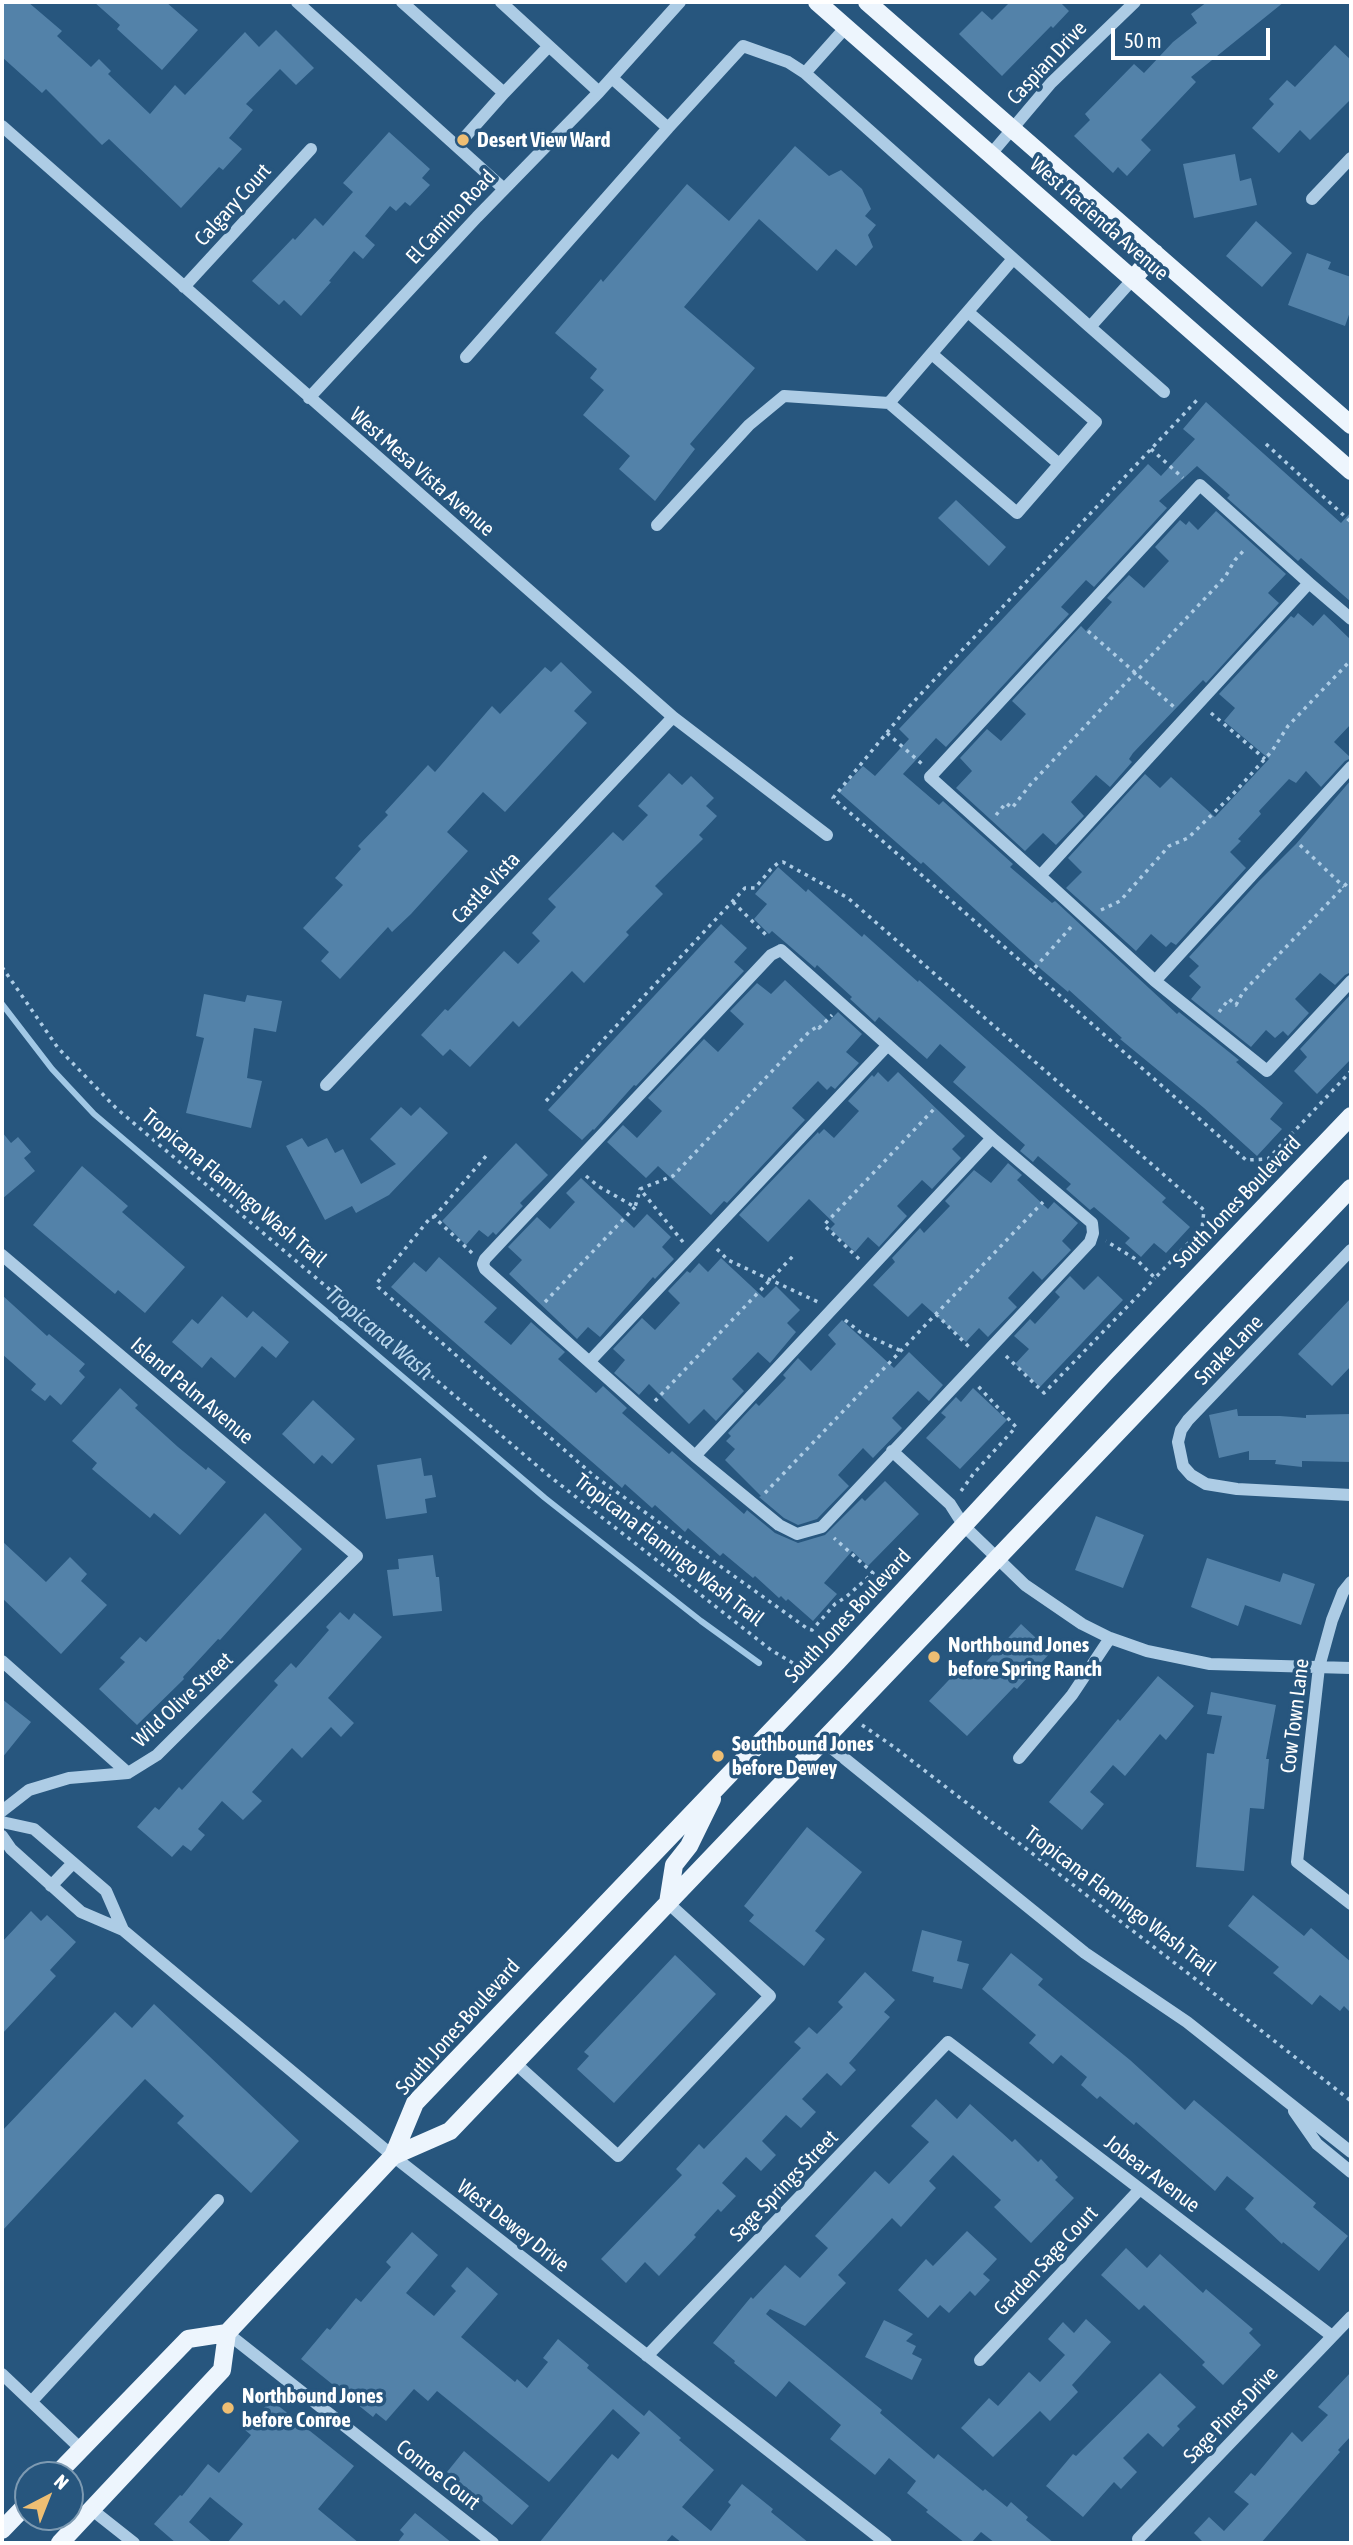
<!DOCTYPE html>
<style>
body{margin:0}
#map{position:relative;width:1353px;height:2545px;overflow:hidden;background:#27567e;font-family:"Asap Condensed",sans-serif}
canvas{display:block}
.frame{position:absolute;inset:0;border:4px solid #fff;pointer-events:none}
.north{position:absolute;left:14px;top:2461px;width:70px;height:70px;box-sizing:border-box;background:#27567e;border:2px solid #7d9ab2;border-radius:50%;rotate:42deg;font-size:19px;font-weight:700;line-height:28px;text-align:center;color:#fff}
.north::after{content:'';display:block;margin:auto;width:24px;height:32px;background:#eebe73;clip-path:polygon(50% 0,100% 100%,50% 72%,0 100%)}
.scale{position:absolute;left:1111px;top:28px;width:159px;height:32px;box-sizing:border-box;border:4px solid #fff;border-top:0;padding-left:9px;font-size:21px;line-height:24px;white-space:nowrap;color:#fff;-webkit-text-stroke:5px #27567e;paint-order:stroke}
</style>
<div id="map">
<canvas width="1353" height="2545"></canvas>
<div class="frame"></div>
<div class="north">N</div>
<div class="scale">50 m</div>
</div>
<script>
const c = document.querySelector('canvas').getContext('2d');
c.lineJoin = 'round';
function poly(rows) {
  const path = new Path2D();
  for (const r of rows) {
    path.moveTo(r[0], r[1]);
    for (let i = 2; i < r.length; i += 2) path.lineTo(r[i], r[i + 1]);
  }
  return path;
}
function strokePath(path, color, width, dash) {
  c.strokeStyle = color;
  c.lineWidth = width;
  c.lineCap = dash ? 'butt' : 'round';
  c.setLineDash(dash || []);
  c.stroke(path);
}
function fill(path, color) {
  c.fillStyle = color;
  c.fill(path, 'evenodd');
}
function write(font, color, halo, rows, align = 'center') {
  c.font = font + ' "Asap Condensed",sans-serif';
  c.lineWidth = 7;
  c.setLineDash([]);
  c.textBaseline = 'middle';
  c.strokeStyle = halo;
  c.fillStyle = color;
  for (const [text, x, y, turn = 0] of rows) {
    c.save();
    c.translate(x, y);
    c.rotate((+turn || 0) * Math.PI / 180);
    c.textAlign = isNaN(turn) ? turn : align;
    if (halo) c.strokeText(text, 0, 0);
    c.fillText(text, 0, 0);
    c.restore();
  }
}
strokePath(poly([
 [2,1004,52,1069,94,1114,545,1498,701,1621,759,1663]
]), '#a1c8e6', 6);
fill(poly([
 [2,2,28,2,62,31,57,36,91,67,99,59,111,71,108,74,150,114,175,85,185,95,245,32,259,47,276,30,314,68,296,85,280,69,246,104,253,110,229,138,242,149,223,170,219,167,181,208,109,139,102,145,46,89,42,93,2,57],
 [94,2,166,2,198,30,162,70,117,29,120,25],
 [1010,2,1060,2,1069,11,1053,28,1051,26,1002,76,959,34,982,11,992,20],
 [1207,2,1284,2,1191,77,1196,82,1141,140,1151,150,1127,176,1118,167,1113,173,1074,136,1090,120,1085,114,1134,64,1144,73,1173,42,1197,23,1191,14],
 [1335,45,1351,60,1351,99,1310,140,1300,130,1279,153,1252,128,1274,104,1269,99,1287,80,1295,87],
 [389,132,430,169,422,178,430,185,410,206,405,202,396,211,390,206,365,236,375,245,363,259,354,251,329,281,331,282,301,316,284,300,279,305,252,281,293,238,295,240,315,218,323,226,353,192,343,183],
 [795,146,829,176,841,170,862,189,871,209,865,216,876,225,868,235,873,247,856,266,836,249,817,271,759,219,684,307,755,368,690,444,695,449,655,501,619,469,630,456,583,415,604,390,590,378,597,369,555,333,601,279,603,282,687,184,729,221],
 [1235,154,1240,181,1251,178,1257,205,1194,218,1183,164],
 [1256,221,1292,253,1262,287,1226,256],
 [1307,253,1331,262,1328,269,1351,277,1351,309,1345,326,1288,305],
 [1206,402,1341,523,1351,512,1351,602,1301,558,1298,561,1227,498,1230,495,1197,466,1159,501,1167,508,1094,587,1086,580,1061,607,1069,614,946,747,936,738,903,774,939,805,943,801,1013,864,1010,867,1052,903,1055,901,1177,1014,1179,1012,1239,1060,1236,1062,1283,1103,1270,1119,1282,1129,1257,1156,1204,1108,1120,1039,1122,1038,1069,990,1068,992,1042,970,923,862,921,864,839,792,863,766,875,776,909,739,899,729,1148,464,1161,476,1195,439,1183,429],
 [956,500,1006,547,989,566,938,518],
 [1216,511,1286,574,1268,593,1279,603,1206,683,1203,680,1133,753,1129,759,1132,762,1110,787,1096,775,1071,802,1084,816,1056,845,1043,833,1025,851,956,788,972,771,960,758,987,729,1001,741,1026,714,1012,701,1081,626,1086,631,1112,602,1107,598,1129,575,1144,588,1169,561,1155,547,1180,520,1186,525,1189,521,1198,530],
 [1298,613,1313,626,1324,614,1351,640,1351,724,1334,742,1351,758,1345,761,1321,787,1306,771,1296,783,1289,779,1259,811,1261,814,1238,839,1241,841,1230,852,1246,868,1176,945,1171,942,1166,947,1151,934,1136,951,1066,888,1082,872,1068,858,1145,774,1160,788,1171,777,1215,817,1269,759,1224,721,1235,708,1219,694,1291,616,1294,618],
 [561,662,592,692,574,711,587,723,505,812,483,792,447,832,468,851,411,914,392,932,388,927,340,979,321,961,329,952,303,928,343,885,335,878,361,849,358,846,388,815,385,812,428,765,435,772,492,706,500,714,545,667,551,672],
 [669,773,682,785,691,776,714,798,706,806,717,816,699,835,703,839,655,886,663,894,626,932,629,935,584,983,572,971,519,1027,513,1021,470,1067,450,1049,443,1056,421,1035,445,1009,448,1011,504,951,518,964,540,941,532,933,556,907,548,899,613,832,623,841,648,815,638,806],
 [1351,780,1351,972,1345,975,1335,985,1320,973,1295,999,1309,1013,1288,1036,1283,1031,1275,1038,1266,1030,1251,1047,1191,999,1201,987,1189,976,1199,966,1189,957,1259,881,1296,844],
 [778,867,806,892,808,889,862,937,864,934,918,982,919,980,1166,1198,1162,1202,1190,1227,1166,1253,1154,1243,1141,1257,1125,1243,1130,1238,1094,1207,1090,1210,1066,1189,1071,1184,1038,1156,1033,1162,1020,1151,1025,1145,953,1082,966,1067,940,1044,927,1059,879,1017,875,1022,850,999,852,997,817,965,815,968,772,931,769,934,754,919,767,904,755,894],
 [721,924,747,948,734,962,744,971,636,1086,634,1085,594,1130,593,1129,582,1140,548,1110],
 [785,980,829,1021,838,1012,862,1034,846,1052,859,1063,835,1089,831,1086,827,1090,818,1081,792,1108,805,1120,727,1203,724,1201,711,1215,658,1166,646,1178,607,1142,623,1125,637,1138,662,1111,648,1098,704,1039,718,1052,744,1024,730,1011,757,983,771,994],
 [204,994,245,1002,247,995,282,1001,276,1032,254,1028,247,1078,262,1081,251,1128,186,1113,204,1038,196,1036],
 [1351,994,1351,1059,1317,1094,1294,1071,1307,1057,1300,1049],
 [878,1072,888,1082,898,1072,965,1136,952,1149,961,1158,932,1189,922,1180,897,1206,907,1216,879,1247,868,1237,855,1252,830,1229,835,1224,809,1199,768,1242,739,1215,818,1132,819,1134,824,1129,834,1138,859,1111,848,1101,872,1075,874,1077],
 [401,1107,411,1116,420,1107,448,1133,389,1195,356,1213,352,1206,325,1220,286,1146,302,1138,308,1147,327,1138,335,1153,343,1149,361,1184,396,1164,370,1139],
 [2,1132,11,1143,18,1137,31,1152,24,1158,35,1171,2,1199],
 [516,1143,548,1175,520,1203,523,1206,496,1235,493,1232,488,1237,479,1230,466,1245,442,1221],
 [1008,1163,1022,1175,1017,1180,1048,1209,1054,1202,1078,1223,1062,1241,1071,1250,1042,1280,1033,1271,1008,1298,1017,1307,988,1337,979,1328,966,1342,922,1303,908,1317,873,1285,895,1262,892,1258,920,1228,924,1233,950,1206,945,1201,974,1170,991,1183],
 [82,1166,128,1206,122,1212,185,1267,145,1313,118,1290,115,1294,33,1225],
 [581,1178,634,1228,647,1214,671,1237,662,1247,674,1259,655,1279,653,1277,600,1337,588,1327,577,1339,509,1274,522,1260,508,1247,537,1217,550,1229,575,1202,566,1193],
 [439,1257,497,1308,484,1322,511,1345,531,1322,565,1352,558,1359,596,1393,603,1386,627,1408,622,1413,669,1454,672,1451,744,1514,747,1510,775,1533,798,1543,825,1535,862,1498,865,1501,885,1481,919,1514,868,1566,852,1551,824,1583,837,1594,813,1621,788,1599,786,1601,781,1596,779,1598,755,1576,753,1578,723,1553,720,1556,688,1528,685,1532,655,1505,652,1508,625,1484,622,1488,391,1287,414,1262,426,1272],
 [721,1258,764,1298,776,1286,800,1310,787,1323,796,1332,770,1363,758,1352,732,1379,744,1391,716,1421,704,1409,689,1424,649,1384,639,1395,614,1373,625,1360,613,1349,642,1318,655,1330,680,1303,668,1291,687,1271,690,1273,699,1263,708,1272],
 [1070,1276,1084,1290,1098,1276,1123,1300,1040,1387,1015,1364,1029,1349,1014,1336,1030,1319,1035,1324,1060,1297,1055,1292],
 [2,1295,47,1336,49,1334,85,1364,79,1371,85,1377,61,1405,50,1395,45,1401,31,1390,36,1384,2,1354],
 [222,1296,247,1318,253,1311,289,1342,276,1358,262,1346,235,1378,211,1357,202,1368,172,1342,192,1319,198,1324],
 [1351,1298,1351,1366,1332,1386,1298,1354],
 [842,1320,894,1368,909,1352,943,1385,929,1401,918,1391,892,1418,902,1428,873,1458,863,1448,838,1475,849,1486,817,1519,798,1525,784,1518,759,1497,761,1496,725,1460,735,1449,726,1441,731,1436,728,1433,756,1403,759,1406,786,1378,783,1375,798,1358,811,1371,836,1344,828,1335],
 [120,1388,138,1405,135,1408,178,1447,206,1470,208,1467,226,1482,180,1535,154,1513,150,1518,112,1486,92,1469,97,1463,72,1441],
 [973,1388,1007,1420,960,1469,926,1438,946,1417,941,1413,956,1397,961,1402],
 [313,1400,355,1439,332,1464,322,1455,314,1464,282,1434],
 [1237,1409,1238,1416,1280,1416,1306,1418,1306,1415,1351,1414,1351,1462,1302,1461,1302,1467,1275,1464,1276,1460,1249,1460,1249,1451,1219,1458,1209,1415],
 [421,1458,424,1476,432,1475,436,1497,425,1499,427,1513,386,1519,377,1465],
 [265,1513,302,1549,220,1640,218,1639,183,1677,184,1679,137,1725,99,1689,125,1662,120,1658,140,1637,146,1642],
 [1096,1516,1144,1535,1123,1588,1075,1570],
 [2,1541,46,1582,70,1557,87,1574,81,1581,107,1605,61,1654,2,1598],
 [433,1555,436,1577,439,1577,442,1611,393,1616,387,1570,399,1569,398,1559],
 [1207,1558,1280,1582,1283,1573,1315,1584,1301,1625,1245,1605,1238,1626,1191,1607],
 [340,1612,349,1620,354,1613,382,1637,328,1698,354,1723,341,1737,331,1727,302,1758,292,1748,252,1792,262,1801,243,1820,222,1801,198,1829,205,1835,191,1851,183,1845,172,1857,137,1827,155,1807,159,1810,179,1787,182,1790,278,1685,274,1681,291,1663,296,1668,329,1630,326,1627],
 [1021,1624,1051,1652,1017,1689,1014,1687,967,1736,929,1701,964,1664,975,1674],
 [1158,1676,1194,1706,1166,1740,1160,1734,1125,1776,1113,1765,1090,1792,1104,1804,1082,1830,1049,1802,1118,1719,1120,1721],
 [1211,1692,1276,1705,1266,1759,1269,1759,1264,1809,1250,1808,1244,1871,1196,1867,1207,1753,1214,1754,1222,1716,1207,1714],
 [2,1699,31,1722,2,1758],
 [807,1827,862,1872,815,1931,825,1939,804,1966,749,1921,754,1915,744,1906],
 [1253,1895,1304,1936,1311,1928,1351,1962,1351,2013,1344,2006,1340,2011,1320,1995,1312,2005,1273,1973,1279,1967,1228,1926],
 [31,1911,41,1921,47,1915,76,1942,50,1970,56,1976,2,2034,2,1942],
 [922,1930,962,1941,957,1961,969,1964,962,1989,933,1982,934,1977,912,1971],
 [1011,1953,1043,1979,1038,1985,1130,2060,1185,2110,1194,2100,1316,2203,1313,2207,1348,2236,1319,2271,1283,2242,1282,2244,1245,2209,1254,2198,1227,2176,1215,2191,1136,2122,1134,2125,1100,2096,1097,2099,1081,2085,1087,2077,1061,2055,1053,2064,1029,2043,1036,2035,982,1989],
 [675,1955,716,1994,614,2103,577,2069,589,2056,584,2052],
 [865,1972,895,2000,884,2012,890,2017,849,2063,856,2070,841,2086,827,2073,802,2099,816,2112,801,2128,786,2115,762,2141,776,2155,761,2171,746,2157,722,2183,736,2196,721,2212,718,2209,694,2235,696,2237,659,2276,645,2262,626,2283,601,2259,682,2175,676,2169,699,2144,704,2149,801,2048,794,2042,809,2027,817,2034,843,2007,838,2002],
 [154,2004,299,2141,251,2193,177,2123,184,2116,145,2079,2,2231,2,2131,115,2012,132,2028],
 [936,2099,957,2119,970,2104,1012,2142,1015,2139,1038,2162,1041,2159,1058,2177,1055,2180,1074,2198,1031,2243,994,2207,1001,2200,953,2155,929,2181,936,2188,901,2227,892,2218,838,2275,846,2283,805,2326,770,2309,766,2314,882,2410,880,2413,934,2459,938,2454,983,2491,985,2489,1007,2507,1011,2502,1028,2517,1026,2520,1054,2543,995,2543,981,2532,971,2543,965,2543,926,2512,928,2510,907,2493,916,2481,889,2458,875,2475,830,2439,841,2425,789,2381,776,2397,734,2363,735,2361,713,2343,751,2297,753,2299,785,2265,800,2278,828,2248,815,2236,875,2171,889,2184,929,2142,911,2126],
 [967,2231,997,2259,983,2274,990,2280,975,2296,970,2291,949,2313,940,2305,928,2318,898,2290,926,2259,933,2266],
 [412,2232,438,2255,406,2293,434,2316,456,2291,451,2286,467,2267,498,2294,461,2337,515,2382,517,2379,527,2388,548,2362,543,2358,558,2339,589,2365,587,2368,644,2416,649,2410,681,2438,679,2440,714,2470,682,2507,711,2531,731,2505,728,2502,742,2484,773,2509,771,2512,809,2543,682,2543,672,2535,665,2543,539,2543,612,2454,618,2459,640,2433,613,2409,549,2482,437,2391,428,2401,414,2389,386,2421,376,2413,373,2417,301,2359,327,2328,330,2330,356,2298,361,2302,391,2267,386,2262],
 [1126,2248,1147,2268,1160,2254,1203,2293,1206,2289,1253,2329,1249,2333,1261,2345,1223,2385,1202,2365,1205,2362,1144,2305,1139,2310,1101,2275],
 [1086,2319,1111,2342,1072,2385,1078,2392,1050,2421,1040,2411,993,2457,961,2428,989,2398,998,2406,1029,2372,1040,2382,1065,2355,1048,2339,1063,2322,1074,2333],
 [884,2320,913,2334,906,2341,916,2346,912,2354,922,2359,912,2380,865,2357],
 [1351,2372,1351,2436,1338,2450,1340,2452,1261,2543,1204,2543,1194,2533,1209,2517,1224,2531,1249,2504,1234,2492,1251,2473,1255,2476,1292,2432,1302,2442,1328,2415,1318,2407],
 [1160,2373,1196,2407,1177,2426,1180,2429,1163,2447,1148,2433,1123,2458,1137,2472,1121,2489,1114,2482,1083,2517,1046,2486,1073,2454,1076,2456],
 [271,2400,354,2466,318,2509,359,2543,227,2543,243,2524,210,2497,189,2522,213,2543,176,2543,154,2524,180,2495,182,2496,208,2464,219,2473,251,2435,245,2430],
 [464,2451,529,2506,512,2525,447,2472],
 [415,2513,452,2543,397,2543,404,2534,400,2530]
]), '#5382a9');
strokePath(poly([
 [1266,444,1351,522],
 [1151,449,1183,478],
 [1088,631,1174,707],
 [1211,713,1265,759],
 [887,733,922,764],
 [996,815,1006,803,1012,808,1030,785,1225,577,1235,560,1246,548],
 [1300,845,1344,887],
 [733,902,769,938],
 [1101,910,1120,901,1169,846,1188,838,1233,794,1272,751,1288,726,1351,660],
 [1071,927,1032,971,1246,1160,1268,1159,1351,1071],
 [2,967,58,1048,116,1108,548,1475,771,1650,803,1669],
 [1032,971,833,798,903,713,1198,399],
 [1219,1012,1229,999,1236,1005,1243,992,1351,879],
 [546,1101,745,888,755,888,771,869,778,863,783,862,848,898,1204,1210,1202,1229,1155,1278,1137,1260,1106,1241],
 [586,1176,598,1186,635,1207,640,1190],
 [434,1217,486,1156],
 [683,1242,640,1189,673,1176,809,1032,818,1026,819,1028,832,1015],
 [717,1249,728,1260,818,1302],
 [472,1253,434,1217,431,1217,377,1283,378,1287,593,1475,808,1629,812,1630,835,1604,846,1597,873,1573,834,1538],
 [859,1259,824,1225,935,1108],
 [545,1302,635,1207],
 [936,1314,969,1347],
 [845,1320,860,1332,901,1351],
 [1006,1356,1044,1393,1155,1278],
 [655,1401,794,1255],
 [961,1491,974,1473,1016,1427,977,1385],
 [765,1493,1043,1202],
 [862,1725,894,1747,1198,1981,1351,2101]
]), '#adcce5', 3.5, [3.5, 5]);
strokePath(poly([
 [297,2,504,189],
 [402,2,504,93,457,146],
 [501,2,599,92],
 [805,73,846,27],
 [504,93,549,46],
 [2,126,673,717,827,835],
 [668,128,743,46,788,62,805,73,1090,327,1133,279],
 [991,154,1051,83,1135,2],
 [1312,199,1351,158],
 [184,287,311,149],
 [968,312,1096,422,1017,513,889,403,1013,259],
 [1090,327,1164,392],
 [932,354,1059,464],
 [466,357,668,128,612,78],
 [309,398,477,217,599,92,680,2],
 [657,525,749,425,784,396,889,403],
 [1351,619,1309,583,1040,876,1155,981,1351,767],
 [1040,876,930,777,933,774,1200,485,1309,583],
 [781,950,992,1138,1092,1223,1093,1233,1090,1242,822,1527,797,1534,779,1525,695,1456,485,1269,483,1264,485,1259,771,955,781,950],
 [1155,981,1267,1071,1351,981],
 [326,1085,673,717],
 [1351,1250,1188,1420,1181,1430,1178,1442,1183,1466,1191,1475,1206,1484,1237,1489,1351,1495],
 [2,1255,357,1556,157,1755,128,1773,69,1778,29,1790,2,1811],
 [590,1361,888,1045],
 [892,1451,950,1504,964,1526,1025,1585,1082,1624,1110,1638,1147,1651,1210,1664,1351,1668],
 [695,1456,992,1138],
 [1351,1582,1343,1592,1332,1620,1319,1667,1297,1862,1351,1904],
 [2,1661,128,1773],
 [823,1741,1085,1953,1187,2022,1351,2152],
 [1019,1758,1072,1695,1110,1638],
 [2,1822,34,1829,106,1891,123,1930],
 [2,1836,11,1849,81,1912,123,1930,393,2156,886,2543],
 [51,1886,73,1863],
 [515,2063,618,2156,770,1996,668,1903],
 [1294,2111,1317,2144,1351,2172],
 [227,2333,493,2543],
 [647,2356,948,2042,1332,2336],
 [980,2360,1140,2189],
 [2,2374,81,2449],
 [32,2401,218,2200],
 [91,2509,134,2543],
 [1138,2539,1351,2317]
]), '#adcce5', 12);
strokePath(poly([
 [817,2,1351,471],
 [867,2,1351,425],
 [1133,279,1155,253],
 [668,1903,674,1865,689,1846,712,1799],
 [393,2156,450,2131,1351,1188],
 [56,2475,188,2339,227,2333],
 [2,2530,28,2503],
 [60,2543,222,2370,227,2333,393,2156,415,2103,838,1661,1106,1372,1351,1116]
]), '#edf5fd', 18);
for (const [x, y, r, color] of [
 [463,140,7,"#eebe73"],
 [934,1657,7,"#eebe73"],
 [718,1756,7,"#eebe73"],
 [228,2408,7,"#eebe73"]
]) {
  const dot = new Path2D();
  dot.arc(x, y, r, 0, 2 * Math.PI);
  c.fillStyle = color;
  c.fill(dot);
  strokePath(dot, '#27567e', 2.5);
}
write('21px', '#fff', '#27567e', [
 ["Caspian Drive",1047,63,-47],
 ["Calgary Court",233,205,-48],
 ["El Camino Road",451,217,-47],
 ["West Hacienda Avenue",1099,219,41],
 ["West Mesa Vista Avenue",422,472,41],
 ["Castle Vista",486,888,-47],
 ["Tropicana Flamingo Wash Trail",234,1188,40],
 ["South Jones Boulevard",1237,1202,-46],
 ["Snake Lane",1229,1350,-46],
 ["Island Palm Avenue",192,1391,40],
 ["Tropicana Flamingo Wash Trail",669,1550,38],
 ["South Jones Boulevard",848,1616,-47],
 ["Wild Olive Street",183,1700,-43],
 ["Cow Town Lane",1295,1716,-83],
 ["Tropicana Flamingo Wash Trail",1120,1901,37],
 ["South Jones Boulevard",458,2027,-48],
 ["Jobear Avenue",1152,2174,37],
 ["Sage Springs Street",784,2186,-46],
 ["West Dewey Drive",513,2226,38],
 ["Garden Sage Court",1046,2261,-47],
 ["Sage Pines Drive",1231,2415,-46],
 ["Conroe Court",438,2475,38]
]);
write('bold 21px', '#fff', '#27567e', [
 ["Desert View Ward",477,140],
 ["Northbound Jones",948,1645],
 ["before Spring Ranch",948,1669],
 ["Southbound Jones",732,1744],
 ["before Dewey",732,1768],
 ["Northbound Jones",242,2396],
 ["before Conroe",242,2420]
], 'left');
write('italic 23px', '#b8d6ed', '#27567e', [
 ["Tropicana Wash",379,1333,40]
]);
</script>
